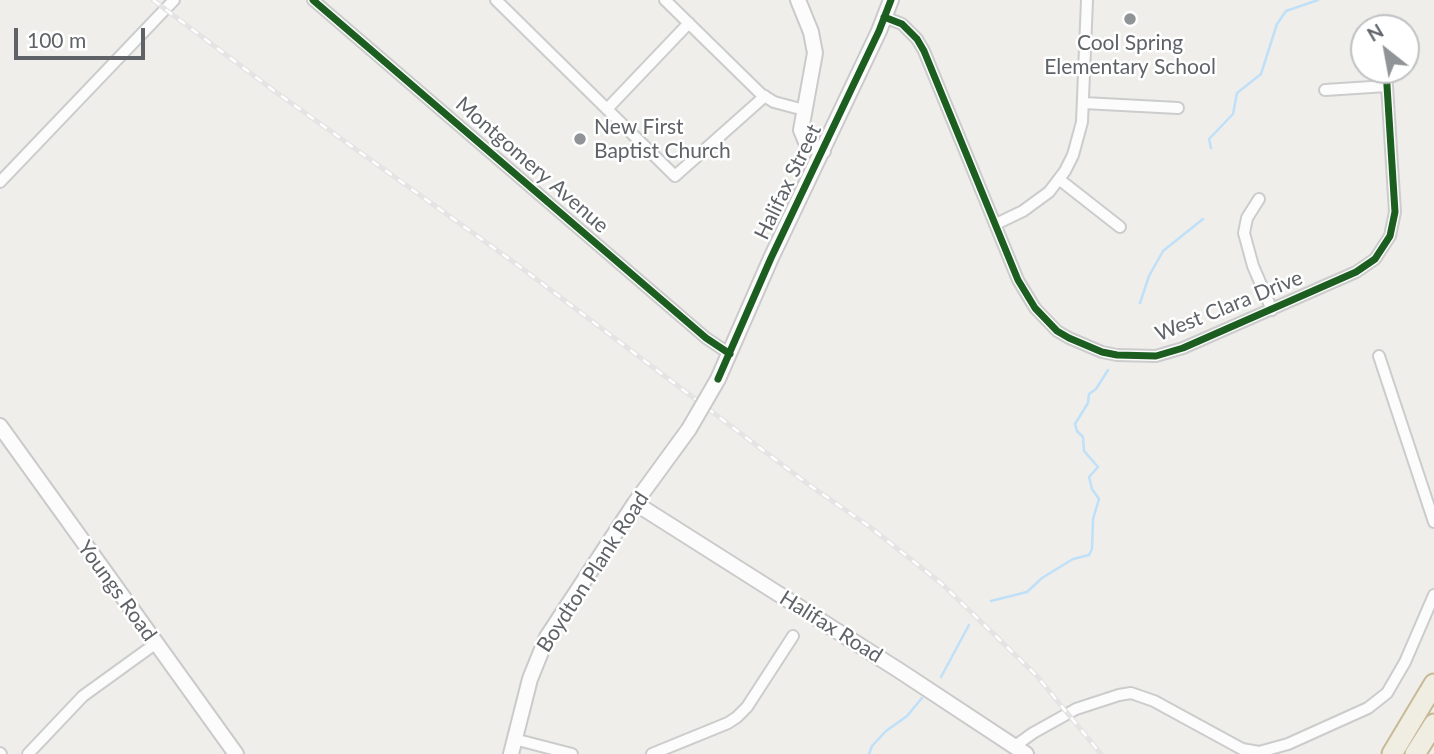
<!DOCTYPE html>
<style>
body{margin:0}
#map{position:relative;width:1434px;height:754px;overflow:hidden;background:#efeeea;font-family:Lato,sans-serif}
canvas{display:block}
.north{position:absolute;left:1350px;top:14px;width:70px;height:70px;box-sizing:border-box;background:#fff;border:2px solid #bfc1c3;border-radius:50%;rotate:329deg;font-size:19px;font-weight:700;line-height:28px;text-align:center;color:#5f6368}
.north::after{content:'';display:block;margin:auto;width:24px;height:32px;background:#919496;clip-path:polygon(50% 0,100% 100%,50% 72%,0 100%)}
.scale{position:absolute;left:14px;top:28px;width:131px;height:32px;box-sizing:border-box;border:4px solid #5f6368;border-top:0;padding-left:9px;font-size:21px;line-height:24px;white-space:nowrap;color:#5f6368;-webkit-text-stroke:5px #fff;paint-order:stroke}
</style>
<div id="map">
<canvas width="1434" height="754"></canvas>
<div class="north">N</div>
<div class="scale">100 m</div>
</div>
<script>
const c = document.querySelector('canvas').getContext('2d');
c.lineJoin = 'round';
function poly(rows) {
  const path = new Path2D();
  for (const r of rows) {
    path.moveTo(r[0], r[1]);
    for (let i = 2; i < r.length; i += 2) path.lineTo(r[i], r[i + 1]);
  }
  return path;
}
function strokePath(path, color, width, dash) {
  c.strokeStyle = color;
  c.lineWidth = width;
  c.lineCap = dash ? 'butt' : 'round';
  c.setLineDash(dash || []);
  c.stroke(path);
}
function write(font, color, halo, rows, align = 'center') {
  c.font = font + ' Lato,sans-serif';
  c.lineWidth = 5;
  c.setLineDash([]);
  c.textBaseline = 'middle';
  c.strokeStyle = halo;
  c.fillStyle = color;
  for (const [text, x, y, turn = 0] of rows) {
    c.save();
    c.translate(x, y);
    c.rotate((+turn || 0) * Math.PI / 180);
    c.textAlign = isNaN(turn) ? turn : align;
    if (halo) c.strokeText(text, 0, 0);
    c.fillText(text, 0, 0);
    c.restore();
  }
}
strokePath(poly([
 [1211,148,1209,139,1233,114,1237,93,1261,74,1277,24,1286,11,1318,0],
 [1140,303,1149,276,1163,251,1203,219],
 [991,601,1027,592,1042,578,1073,559,1089,555,1092,549,1093,519,1099,499,1092,489,1089,477,1098,467,1084,451,1083,437,1077,431,1075,424,1088,403,1089,394,1096,389,1108,370],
 [941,677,969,625],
 [869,754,872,746,886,731,907,716,922,698]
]), '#bfe0f9', 2.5);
const street = poly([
 [313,0,706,338,730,354],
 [496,0,675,176,765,96],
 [665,0,761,94,774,102,804,110],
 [884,17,902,24,917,39,924,51,1018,280,1035,308,1057,331,1069,338,1102,352,1117,355,1156,356,1183,348,1356,272,1375,259,1390,236,1395,212,1386,70],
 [1325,90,1387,86],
 [1084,103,1178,108],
 [607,109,689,23],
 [1060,180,1120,227],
 [0,182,174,0],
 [1259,199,1247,218,1244,233,1253,266,1272,310],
 [996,224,1023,211,1049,192,1065,171,1073,155,1082,122,1087,0],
 [1379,356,1434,522],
 [514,739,572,754],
 [1015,746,1033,733,1076,709,1119,695,1131,693,1154,701,1242,749,1259,752,1288,744,1368,708,1387,693,1405,662,1434,595],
 [0,753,1,754],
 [28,754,83,696,155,644],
 [652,754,728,723,737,717,747,707,793,636]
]);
const secondary = poly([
 [798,0,811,32,815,53,801,130,806,142,823,151],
 [718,379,771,258,879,31,891,0],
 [0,426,236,754],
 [635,503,900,671,1026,754],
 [511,754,530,679,547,637,635,503,689,429]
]);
const highway = poly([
 [1392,754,1434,684],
 [1415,754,1434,724]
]);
strokePath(street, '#cbcccc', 14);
strokePath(secondary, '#cacacb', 18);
strokePath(highway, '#c8b996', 23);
strokePath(street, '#fdfcfc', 10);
strokePath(secondary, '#fdfcfc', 14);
strokePath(highway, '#f0ede3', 19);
const rail = poly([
 [153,0,273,90,519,266,805,482,870,527,942,584,1036,675,1101,754]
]);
strokePath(rail, '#e4e4e4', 5);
strokePath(rail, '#fff', 2.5, [8]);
const secondaryBridge = poly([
 [689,429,718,379]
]);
strokePath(secondaryBridge, '#cacacb', 18, []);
strokePath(secondaryBridge, '#fdfcfc', 14);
strokePath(poly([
 [313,0,706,338,730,354],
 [884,17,902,24,917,39,924,51,1018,280,1035,308,1057,331,1069,338,1102,352,1117,355,1156,356,1183,348,1356,272,1375,259,1390,236,1395,212,1386,70],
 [718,379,771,258,879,31,891,0]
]), '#1b5e20', 7);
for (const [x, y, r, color] of [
 [1130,19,7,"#919496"],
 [580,139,7,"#919496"]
]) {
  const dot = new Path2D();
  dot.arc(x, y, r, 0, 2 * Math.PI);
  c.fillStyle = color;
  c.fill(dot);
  strokePath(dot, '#fff', 2.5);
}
write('21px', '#5f6368', '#fff', [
 ["Cool Spring",1130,43],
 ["Elementary School",1130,67],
 ["New First",594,127,"left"],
 ["Baptist Church",594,151,"left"]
]);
write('21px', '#5f6368', '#fff', [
 ["Montgomery Avenue",532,165,41],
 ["Halifax Street",788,182,-64],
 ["West Clara Drive",1229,306,-22],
 ["Boydton Plank Road",593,572,-57],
 ["Youngs Road",117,591,54],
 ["Halifax Road",831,627,32]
]);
</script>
